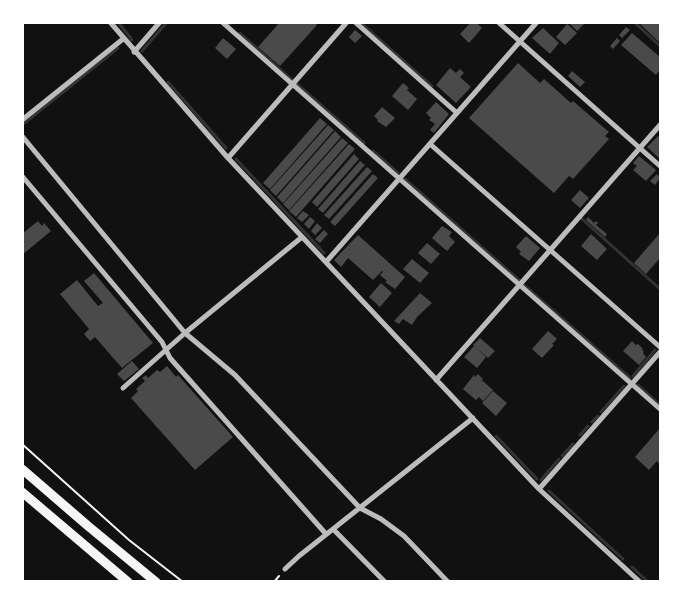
<!DOCTYPE html>
<style>
body{margin:0}
#map{position:relative;width:683px;height:604px;overflow:hidden;background:#111;font-family:Barlow,sans-serif}
canvas{display:block}
.frame{position:absolute;inset:0;border:24px solid #fff;pointer-events:none}
</style>
<div id="map">
<canvas width="683" height="604"></canvas>
<div class="frame"></div>
</div>
<script>
const c = document.querySelector('canvas').getContext('2d');
c.lineJoin = 'round';
function poly(rows) {
  const path = new Path2D();
  for (const r of rows) {
    path.moveTo(r[0], r[1]);
    for (let i = 2; i < r.length; i += 2) path.lineTo(r[i], r[i + 1]);
  }
  return path;
}
function strokePath(path, color, width, dash) {
  c.strokeStyle = color;
  c.lineWidth = width;
  c.lineCap = dash ? 'butt' : 'round';
  c.setLineDash(dash || []);
  c.stroke(path);
}
function fill(path, color) {
  c.fillStyle = color;
  c.fill(path, 'evenodd');
}
strokePath(poly([
 [118,22,132,40],
 [228,22,230,24],
 [360,22,432,86],
 [634,22,660,46],
 [240,33,292,80],
 [142,51,167,22],
 [168,82,226,148],
 [297,84,364,143],
 [22,125,118,48],
 [373,151,398,173],
 [236,159,324,253],
 [405,179,519,280],
 [582,219,660,289],
 [524,285,630,378],
 [633,376,655,350],
 [638,385,660,405],
 [601,412,624,386],
 [592,422,598,416],
 [580,435,588,426],
 [496,436,537,479],
 [562,456,573,444],
 [541,480,559,459],
 [549,491,623,559],
 [632,567,648,582]
]), '#333', 3);
fill(poly([
 [280,22,314,22,317,25,280,66,258,47],
 [471,22,476,22,482,28,469,43,460,34],
 [568,22,582,22,584,24,577,31],
 [638,22,660,22,660,43],
 [567,24,577,33,565,45,556,37],
 [626,27,630,30,622,38,619,35],
 [543,28,559,43,550,54,532,38],
 [355,30,362,36,355,43,349,37],
 [632,33,660,57,660,70,656,75,621,45],
 [223,38,236,49,227,59,215,48],
 [617,38,620,41,613,49,610,46],
 [518,63,540,83,544,79,571,103,573,101,609,132,605,136,609,139,573,179,569,176,554,193,469,118],
 [450,68,456,73,460,69,464,73,460,77,471,87,456,103,436,85],
 [572,71,585,82,580,87,568,76],
 [403,83,409,88,407,90,417,99,408,110,392,96],
 [436,102,449,114,434,133,430,130,435,124,429,120,431,118,426,113],
 [382,107,395,118,386,127,377,121,378,120,374,116],
 [320,118,327,124,270,189,263,183],
 [328,125,334,130,276,196,270,190],
 [335,131,341,137,283,203,277,197],
 [658,136,660,138,660,159,647,147],
 [342,138,348,143,289,210,283,204],
 [349,144,355,149,296,217,289,211],
 [354,154,359,159,317,207,312,202],
 [639,156,656,170,646,181,633,170,637,166,633,163],
 [360,161,365,165,323,213,318,209],
 [367,167,372,171,329,219,324,215],
 [373,174,378,178,335,226,330,222],
 [657,174,660,178,655,185,650,181],
 [580,190,589,198,580,208,571,200],
 [303,211,309,215,302,222,297,218],
 [310,217,315,221,309,229,304,224],
 [588,217,594,223,596,221,598,223,596,225,607,234,605,237,586,220],
 [38,221,42,226,44,223,51,231,22,255,22,234],
 [317,223,322,228,315,235,311,231],
 [442,226,452,232,449,236,455,242,447,251,432,238],
 [324,230,328,234,320,243,315,239],
 [660,233,660,258,646,274,634,263],
 [591,234,607,249,597,260,581,246],
 [358,235,405,277,395,289,385,282,387,281,380,275,383,272,382,271,373,280,348,258,341,267,334,260],
 [526,236,540,248,529,261,519,254,521,252,516,247],
 [427,243,440,254,431,264,418,253],
 [412,259,429,273,420,283,403,269],
 [94,273,153,343,122,368,95,337,90,341,84,334,89,329,60,294,77,280,98,306,103,303,84,281],
 [381,283,392,293,380,307,369,297],
 [420,293,432,303,417,317,412,325,403,319,399,324,394,321],
 [548,331,557,339,552,344,554,345,542,358,532,349],
 [480,338,495,351,488,358,473,345],
 [632,341,636,345,638,344,643,349,642,350,644,352,643,353,646,357,639,365,623,351],
 [474,346,486,357,477,368,464,357],
 [132,361,139,369,124,381,117,374],
 [167,366,176,377,178,375,233,437,195,470,131,398,138,391,136,389,145,381,142,378,146,375,148,378,157,370,160,372],
 [478,374,483,379,481,382,483,381,493,390,483,401,479,397,476,400,463,389,474,375,475,377],
 [493,391,507,403,496,416,482,403],
 [660,428,660,465,657,461,649,470,635,457]
]), '#4a4a4a');
strokePath(poly([
 [22,444,129,540,183,582],
 [274,582,279,576]
]), '#f5f5f5', 2);
strokePath(poly([
 [110,22,228,158,539,489,640,582],
 [222,22,660,409],
 [355,22,457,113],
 [498,22,660,166],
 [134,52,160,22],
 [22,120,123,39],
 [22,136,185,333,235,375,360,508,381,519,404,536,448,582],
 [430,144,660,347],
 [228,158,347,22],
 [22,176,162,342,170,358,326,534],
 [326,262,537,22],
 [436,380,660,125],
 [123,388,185,333,302,237],
 [539,489,660,352],
 [333,529,385,582],
 [285,569,299,556,473,418]
]), '#bcbcbc', 5);
strokePath(poly([
 [22,469,88,526,156,582],
 [22,492,128,582]
]), '#f5f5f5', 9);
</script>
